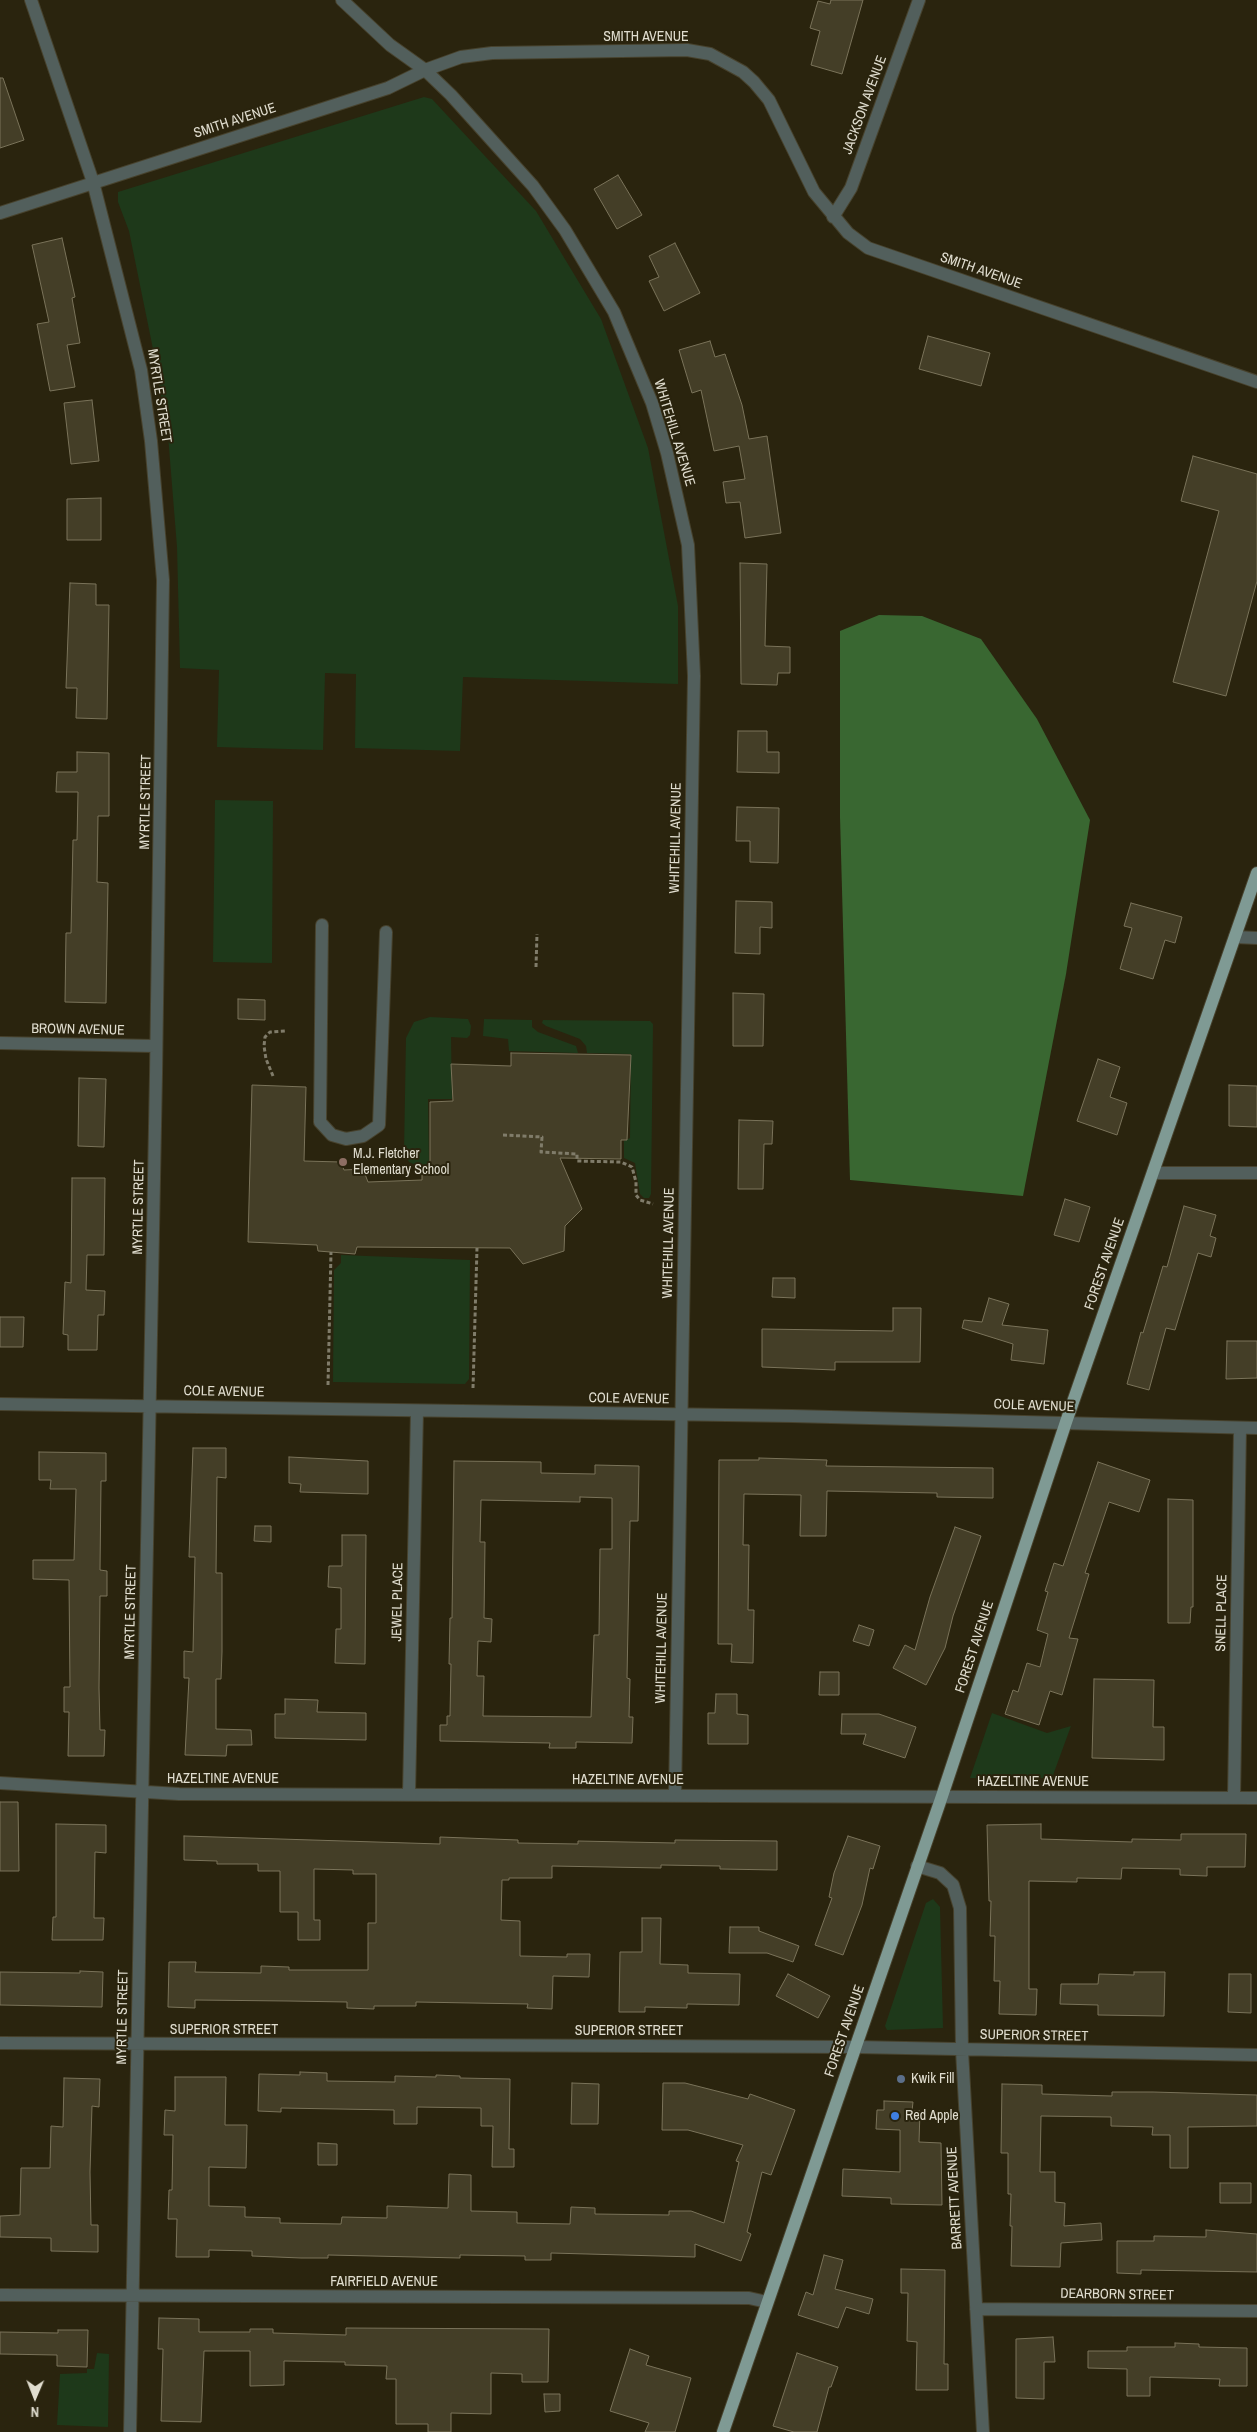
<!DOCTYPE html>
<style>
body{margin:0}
#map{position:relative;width:1257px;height:2432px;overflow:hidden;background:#2a240e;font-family:"Archivo Narrow",sans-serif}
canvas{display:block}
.north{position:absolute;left:10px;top:2372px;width:50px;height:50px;-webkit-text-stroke:4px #2a240e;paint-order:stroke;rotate:181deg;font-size:14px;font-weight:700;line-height:20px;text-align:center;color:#e0ddcf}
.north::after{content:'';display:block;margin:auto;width:18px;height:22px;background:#e0ddcf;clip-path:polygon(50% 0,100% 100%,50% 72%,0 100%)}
</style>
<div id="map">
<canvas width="1257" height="2432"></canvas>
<div class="north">N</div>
</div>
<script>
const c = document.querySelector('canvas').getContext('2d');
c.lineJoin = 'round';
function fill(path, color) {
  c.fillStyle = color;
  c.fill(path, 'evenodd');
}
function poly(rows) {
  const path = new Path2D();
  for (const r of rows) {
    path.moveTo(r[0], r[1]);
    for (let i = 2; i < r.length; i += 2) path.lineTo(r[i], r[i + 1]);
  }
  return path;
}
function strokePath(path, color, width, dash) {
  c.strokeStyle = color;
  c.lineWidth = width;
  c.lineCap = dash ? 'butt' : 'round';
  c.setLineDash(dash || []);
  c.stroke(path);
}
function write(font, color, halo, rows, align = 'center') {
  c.font = font + ' "Archivo Narrow",sans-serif';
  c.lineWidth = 4;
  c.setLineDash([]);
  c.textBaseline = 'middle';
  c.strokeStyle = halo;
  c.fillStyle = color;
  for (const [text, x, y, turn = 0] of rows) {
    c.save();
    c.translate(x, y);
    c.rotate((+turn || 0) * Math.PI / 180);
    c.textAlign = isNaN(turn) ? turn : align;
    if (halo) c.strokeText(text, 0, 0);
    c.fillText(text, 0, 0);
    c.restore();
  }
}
fill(poly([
 [424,97,432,99,536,211,601,319,648,448,678,606,678,684,463,677,460,751,355,748,356,674,325,673,323,750,217,747,219,670,180,668,177,547,168,435,152,344,129,231,118,202,118,192],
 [215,800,273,801,272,963,213,962],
 [430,1017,468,1019,471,1026,470,1035,467,1038,451,1037,452,1099,428,1099,429,1167,420,1167,409,1162,404,1152,406,1038,414,1022],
 [484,1019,532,1020,532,1027,538,1032,576,1046,578,1053,509,1051,508,1039,483,1036],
 [543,1020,650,1021,653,1024,651,1194,649,1198,644,1198,640,1194,635,1163,624,1158,624,1141,630,1138,631,1054,587,1053,586,1046,580,1039,546,1026,542,1023],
 [341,1255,470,1260,469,1379,465,1384,333,1382,334,1270,341,1263],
 [992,1713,1047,1733,1071,1726,1052,1778,970,1778],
 [933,1899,940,1907,943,2028,887,2030,885,2026,926,1903],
 [97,2353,109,2354,108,2427,57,2425,60,2374,87,2373,87,2369,94,2369]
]), '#1e391a');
fill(poly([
 [879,615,922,616,981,639,1037,719,1090,820,1066,974,1023,1196,850,1180,840,817,840,631]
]), '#396731');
const building = poly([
 [831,0,863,0,842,74,811,65,820,31,810,28,818,1,830,4,831,0],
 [0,78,3,78,24,140,0,148,0,78],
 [618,175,642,215,617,229,594,189,618,175],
 [62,238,75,297,72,298,80,343,67,345,75,387,50,391,37,324,49,322,32,245,62,238],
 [675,243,700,293,664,311,649,281,659,277,649,256,675,243],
 [928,336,990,353,981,386,919,369,928,336],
 [710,341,715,357,725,354,742,405,749,439,767,436,781,533,745,538,740,502,726,503,723,482,745,479,739,446,714,451,701,390,692,393,679,350,710,341],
 [92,400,99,461,71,464,64,403,92,400],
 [1193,456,1257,474,1257,581,1226,696,1173,682,1219,511,1181,501,1193,456],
 [101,498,101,540,67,540,67,499,101,498],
 [740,563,767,564,765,646,790,647,790,673,778,673,777,685,741,684,740,563],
 [70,583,96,584,96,605,109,605,107,719,76,718,77,688,66,688,70,583],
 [738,731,767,731,767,752,779,752,779,773,737,772,738,731],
 [77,752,109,753,109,816,98,816,97,882,108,883,106,1003,65,1002,66,933,71,933,73,840,77,840,78,792,56,792,57,772,77,772,77,752],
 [737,807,779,808,778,863,750,862,750,841,736,841,737,807],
 [736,901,772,902,772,928,760,927,760,954,735,953,736,901],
 [1131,903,1182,917,1175,943,1165,940,1153,979,1120,969,1132,928,1124,926,1131,903],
 [733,993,764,994,763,1046,733,1046,733,993],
 [238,999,265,1000,265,1020,238,1019,238,999],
 [511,1053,631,1055,627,1140,621,1140,621,1159,560,1158,582,1209,565,1226,564,1251,523,1264,510,1248,357,1247,355,1254,318,1251,317,1245,248,1242,252,1085,306,1087,304,1161,341,1162,344,1170,363,1169,368,1182,422,1180,422,1170,430,1168,430,1102,453,1101,451,1064,511,1066,511,1053],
 [1098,1059,1120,1067,1110,1097,1127,1103,1117,1135,1077,1121,1098,1059],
 [79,1078,106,1079,104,1147,78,1146,79,1078],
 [1229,1085,1257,1086,1257,1127,1229,1126,1229,1085],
 [739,1120,773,1121,772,1144,764,1144,763,1189,738,1189,739,1120],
 [72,1178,105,1178,104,1255,87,1255,86,1290,105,1291,104,1315,98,1315,97,1350,68,1350,68,1335,63,1334,65,1282,71,1283,72,1178],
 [1065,1199,1090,1207,1079,1242,1054,1235,1065,1199],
 [1184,1206,1216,1215,1210,1236,1216,1238,1211,1257,1198,1253,1175,1330,1166,1328,1149,1390,1127,1384,1141,1332,1143,1333,1163,1266,1167,1267,1184,1206],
 [773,1278,795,1278,795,1298,772,1297,773,1278],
 [989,1298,1009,1304,1002,1325,1048,1330,1044,1364,1011,1360,1013,1344,962,1328,964,1320,982,1322,989,1298],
 [893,1308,921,1308,920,1362,835,1362,835,1370,762,1367,762,1329,893,1331,893,1308],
 [0,1317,24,1317,23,1347,0,1347,0,1317],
 [1227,1341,1257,1341,1257,1378,1226,1379,1227,1341],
 [193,1448,226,1448,226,1478,217,1477,216,1573,222,1573,222,1652,221,1679,216,1679,216,1729,251,1730,252,1745,227,1745,226,1756,185,1755,189,1678,184,1678,184,1651,193,1652,195,1557,189,1557,193,1448],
 [39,1452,106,1453,106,1481,101,1481,100,1570,107,1571,107,1596,100,1596,99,1688,100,1730,105,1730,104,1756,68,1756,69,1712,64,1712,64,1687,70,1687,69,1580,33,1579,33,1560,74,1560,76,1489,50,1489,51,1480,39,1480,39,1452],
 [289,1457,368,1461,368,1494,300,1492,301,1484,289,1483,289,1457],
 [759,1458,827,1460,826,1466,993,1468,993,1498,937,1497,937,1493,827,1491,826,1536,800,1536,801,1495,744,1494,743,1545,749,1545,748,1610,754,1610,753,1663,731,1662,732,1644,718,1644,719,1460,759,1460,759,1458],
 [454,1461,541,1462,541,1473,595,1474,595,1465,639,1466,638,1521,630,1521,627,1678,630,1679,629,1717,633,1717,632,1743,576,1742,576,1748,549,1748,550,1743,440,1741,440,1725,447,1725,447,1716,450,1716,451,1664,449,1664,450,1618,452,1618,454,1461],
 [580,1497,612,1498,612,1549,600,1549,599,1635,594,1635,591,1717,483,1716,484,1676,477,1676,478,1641,491,1642,492,1619,484,1618,485,1542,480,1542,481,1500,580,1502,580,1497],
 [1098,1462,1150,1480,1139,1512,1109,1502,1085,1573,1089,1574,1069,1638,1078,1639,1062,1695,1050,1691,1039,1725,1005,1714,1013,1690,1018,1692,1027,1663,1040,1667,1048,1634,1037,1630,1048,1592,1045,1591,1054,1563,1063,1566,1098,1462],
 [1168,1499,1193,1500,1193,1607,1191,1607,1190,1623,1168,1623,1168,1499],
 [255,1526,271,1526,271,1542,254,1541,255,1526],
 [955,1527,981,1536,953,1616,945,1648,926,1685,893,1668,905,1645,915,1650,930,1597,955,1527],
 [342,1535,366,1535,365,1664,335,1663,336,1629,341,1629,341,1588,328,1587,329,1566,342,1566,342,1535],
 [859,1625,874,1630,869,1646,853,1641,859,1625],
 [820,1672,839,1672,839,1695,819,1695,820,1672],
 [1094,1679,1154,1680,1153,1727,1164,1727,1164,1760,1092,1758,1094,1679],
 [716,1694,737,1694,737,1714,748,1715,748,1744,708,1744,708,1713,715,1713,716,1694],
 [285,1699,318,1700,317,1712,366,1713,366,1740,275,1738,275,1714,285,1714,285,1699],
 [842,1714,879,1714,916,1727,905,1758,863,1744,866,1734,841,1734,842,1714],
 [0,1802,18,1802,19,1871,0,1871,0,1802],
 [56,1824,106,1825,106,1853,95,1852,94,1918,104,1918,103,1940,52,1940,53,1917,56,1917,56,1824],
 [1041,1824,1041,1839,1132,1842,1132,1839,1181,1840,1181,1834,1246,1834,1245,1867,1207,1867,1207,1876,1180,1875,1180,1869,1122,1868,1121,1879,1077,1878,1077,1882,1029,1881,1029,1989,1037,1989,1036,2015,999,2014,1000,1981,994,1981,995,1936,990,1936,991,1901,989,1901,987,1825,1041,1824],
 [184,1836,440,1844,440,1837,518,1840,518,1843,578,1844,578,1841,675,1843,675,1840,777,1841,777,1870,720,1869,720,1866,661,1865,661,1868,552,1866,552,1878,509,1878,509,1880,502,1880,501,1920,520,1921,520,1956,567,1957,567,1954,590,1954,589,1977,553,1976,552,2009,527,2008,528,2004,416,2002,416,2006,374,2006,374,2009,347,2008,347,2002,288,2001,195,2000,195,2008,168,2007,169,1962,196,1962,195,1972,261,1973,261,1966,289,1967,289,1970,368,1970,368,1923,376,1923,376,1874,353,1874,353,1870,314,1869,314,1920,320,1920,320,1940,298,1940,298,1912,280,1912,280,1871,258,1871,258,1864,217,1864,217,1861,184,1860,184,1836],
 [848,1836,880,1846,873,1869,870,1868,862,1905,843,1955,815,1945,832,1898,829,1897,834,1873,848,1836],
 [642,1918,661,1918,660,1964,688,1965,688,1973,740,1974,739,2005,687,2004,687,2008,645,2007,645,2012,619,2012,620,1952,642,1952,642,1918],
 [730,1927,759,1927,759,1931,799,1946,793,1962,767,1953,729,1953,730,1927],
 [80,1971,103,1972,102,2007,0,2005,0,1972,80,1973,80,1971],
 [1134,1972,1165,1972,1164,2016,1098,2015,1098,2005,1060,2004,1061,1984,1098,1984,1099,1974,1134,1975,1134,1972],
 [788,1974,830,1996,818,2018,776,1996,788,1974],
 [1229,1974,1251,1974,1251,2013,1228,2012,1229,1974],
 [300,2072,327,2073,327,2081,395,2082,395,2076,436,2077,436,2075,460,2076,460,2078,510,2079,509,2149,514,2149,514,2167,492,2167,493,2126,481,2126,481,2108,417,2107,417,2124,394,2124,394,2110,281,2108,281,2112,258,2111,259,2074,300,2075,300,2072],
 [175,2077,226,2077,225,2125,247,2125,246,2168,209,2167,209,2206,245,2207,245,2217,280,2218,280,2223,341,2224,342,2217,387,2218,387,2206,448,2208,449,2174,471,2175,471,2211,517,2212,517,2223,570,2224,571,2207,595,2208,595,2214,669,2215,669,2211,691,2211,724,2223,739,2162,736,2161,743,2145,688,2130,662,2130,663,2083,685,2083,748,2099,750,2094,795,2110,771,2175,762,2172,747,2232,751,2234,741,2261,695,2244,695,2257,551,2253,551,2260,525,2260,525,2256,460,2255,460,2258,328,2255,328,2258,301,2258,252,2256,252,2251,209,2250,209,2257,176,2257,177,2219,168,2219,169,2190,172,2190,173,2135,164,2135,165,2110,175,2111,175,2077],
 [64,2078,100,2079,99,2107,92,2106,90,2172,91,2225,98,2225,98,2252,51,2251,51,2238,0,2237,0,2216,20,2215,21,2168,50,2168,51,2126,63,2127,64,2078],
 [572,2083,599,2084,598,2124,571,2124,572,2083],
 [1002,2084,1042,2085,1042,2094,1112,2096,1112,2092,1153,2092,1257,2095,1257,2126,1188,2127,1188,2168,1170,2168,1170,2135,1152,2135,1153,2127,1111,2126,1111,2117,1041,2116,1040,2172,1055,2172,1055,2202,1065,2203,1064,2226,1101,2223,1102,2240,1061,2243,1060,2267,1011,2266,1012,2226,1010,2226,1011,2194,1008,2194,1008,2153,1001,2153,1002,2084],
 [884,2101,913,2102,912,2111,920,2111,919,2142,941,2143,942,2205,891,2204,891,2198,842,2196,843,2169,900,2172,900,2130,876,2129,877,2110,884,2110,884,2101],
 [318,2143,337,2144,337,2165,318,2165,318,2143],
 [1220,2183,1251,2183,1251,2203,1220,2203,1220,2183],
 [1206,2230,1257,2234,1257,2272,1141,2270,1141,2274,1117,2273,1117,2241,1154,2241,1154,2236,1206,2237,1206,2230],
 [824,2255,843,2260,835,2289,873,2299,869,2314,846,2307,838,2328,798,2315,806,2292,813,2295,824,2255],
 [901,2269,945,2270,944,2364,948,2364,948,2390,916,2390,917,2342,907,2341,908,2293,901,2293,901,2269],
 [159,2318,199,2319,199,2332,250,2332,250,2329,273,2329,273,2333,346,2335,346,2328,549,2329,548,2382,522,2382,522,2374,491,2373,491,2414,451,2413,451,2432,428,2432,428,2424,396,2424,396,2379,386,2379,387,2366,345,2365,345,2362,284,2361,284,2385,250,2386,250,2351,204,2351,201,2422,161,2421,163,2349,158,2349,159,2318],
 [58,2330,88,2330,87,2367,57,2366,57,2355,0,2354,0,2332,58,2333,58,2330],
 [1053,2337,1055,2362,1044,2362,1044,2399,1016,2398,1016,2339,1053,2337],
 [1175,2343,1199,2344,1199,2347,1247,2348,1247,2386,1219,2386,1220,2379,1150,2377,1150,2396,1127,2396,1127,2369,1088,2368,1088,2351,1127,2351,1127,2347,1175,2347,1175,2343],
 [630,2349,649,2356,646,2365,691,2378,675,2432,645,2432,649,2423,610,2411,630,2349],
 [797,2353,838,2367,831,2387,829,2387,817,2432,794,2432,773,2426,797,2353],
 [544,2394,560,2394,560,2411,545,2412,544,2394]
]);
fill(building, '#443e27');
strokePath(building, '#7a735a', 1);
const minor = poly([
 [31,0,93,182,141,370,151,441,163,580,156,1074,130,2432],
 [342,0,390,45,425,70,451,95,533,186,565,230,614,312,652,403,667,453,688,545,694,676,675,1795],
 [0,213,388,88,425,70,461,57,492,53,687,50,710,54,743,72,754,82,769,100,814,192,848,233,868,248,1257,382],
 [833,217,851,188,919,0],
 [322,925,320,1122,332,1135,346,1139,363,1136,379,1125,386,932],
 [1235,937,1257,938],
 [0,1043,155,1046],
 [1153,1173,1257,1173],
 [0,1404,792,1416,1257,1428],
 [0,1783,179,1794,1257,1798],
 [409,1794,417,1411],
 [1234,1798,1240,1428],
 [917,1866,940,1873,953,1885,960,1908,962,2050,983,2432],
 [0,2043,855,2047,1257,2055],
 [0,2295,749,2298,767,2302],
 [976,2309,1257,2311]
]);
const major = poly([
 [723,2432,942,1796,1066,1422,1257,873]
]);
strokePath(minor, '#47422d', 14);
strokePath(major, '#47422d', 14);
strokePath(poly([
 [536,967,537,934],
 [273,1076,266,1059,264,1046,265,1037,270,1032,286,1031],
 [503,1135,542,1137,541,1152,577,1154,577,1161,621,1162,632,1167,636,1182,636,1195,640,1200,653,1204],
 [328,1385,331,1252],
 [473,1388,477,1248]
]), '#807c6a', 3, [4, 2.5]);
strokePath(minor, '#525f5c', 12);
strokePath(major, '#7f9a94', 12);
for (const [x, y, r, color] of [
 [343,1162,5,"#8d6e63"],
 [901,2079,5,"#5c6f8a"],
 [895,2116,5,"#3f7fe0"]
]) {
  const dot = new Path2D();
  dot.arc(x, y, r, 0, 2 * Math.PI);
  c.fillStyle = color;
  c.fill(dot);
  strokePath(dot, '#2a240e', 2);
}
write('14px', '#e0ddcf', '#2a240e', [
 ["SMITH AVENUE",646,37],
 ["JACKSON AVENUE",865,105,-70],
 ["SMITH AVENUE",235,121,-18],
 ["SMITH AVENUE",981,271,19],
 ["MYRTLE STREET",159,396,81],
 ["WHITEHILL AVENUE",674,433,73],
 ["MYRTLE STREET",146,802,-89],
 ["WHITEHILL AVENUE",676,838,-89],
 ["BROWN AVENUE",78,1030,1],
 ["MYRTLE STREET",139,1207,-89],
 ["WHITEHILL AVENUE",669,1243,-89],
 ["FOREST AVENUE",1105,1264,-71],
 ["COLE AVENUE",224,1392,1],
 ["COLE AVENUE",629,1399,1],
 ["COLE AVENUE",1034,1406,2],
 ["JEWEL PLACE",398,1602,-89],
 ["MYRTLE STREET",131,1612,-89],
 ["SNELL PLACE",1222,1613,-89],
 ["FOREST AVENUE",975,1647,-72],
 ["WHITEHILL AVENUE",662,1648,-89],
 ["HAZELTINE AVENUE",223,1779],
 ["HAZELTINE AVENUE",628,1780],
 ["HAZELTINE AVENUE",1033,1782],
 ["MYRTLE STREET",123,2017,-89],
 ["SUPERIOR STREET",224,2030],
 ["SUPERIOR STREET",629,2031],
 ["FOREST AVENUE",845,2031,-71],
 ["SUPERIOR STREET",1034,2036,1],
 ["BARRETT AVENUE",955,2198,-93],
 ["FAIRFIELD AVENUE",384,2282],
 ["DEARBORN STREET",1117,2295,1]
]);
write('14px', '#e0ddcf', '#2a240e', [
 ["M.J. Fletcher",353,1154],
 ["Elementary School",353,1170],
 ["Kwik Fill",911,2079],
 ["Red Apple",905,2116]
], 'left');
</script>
